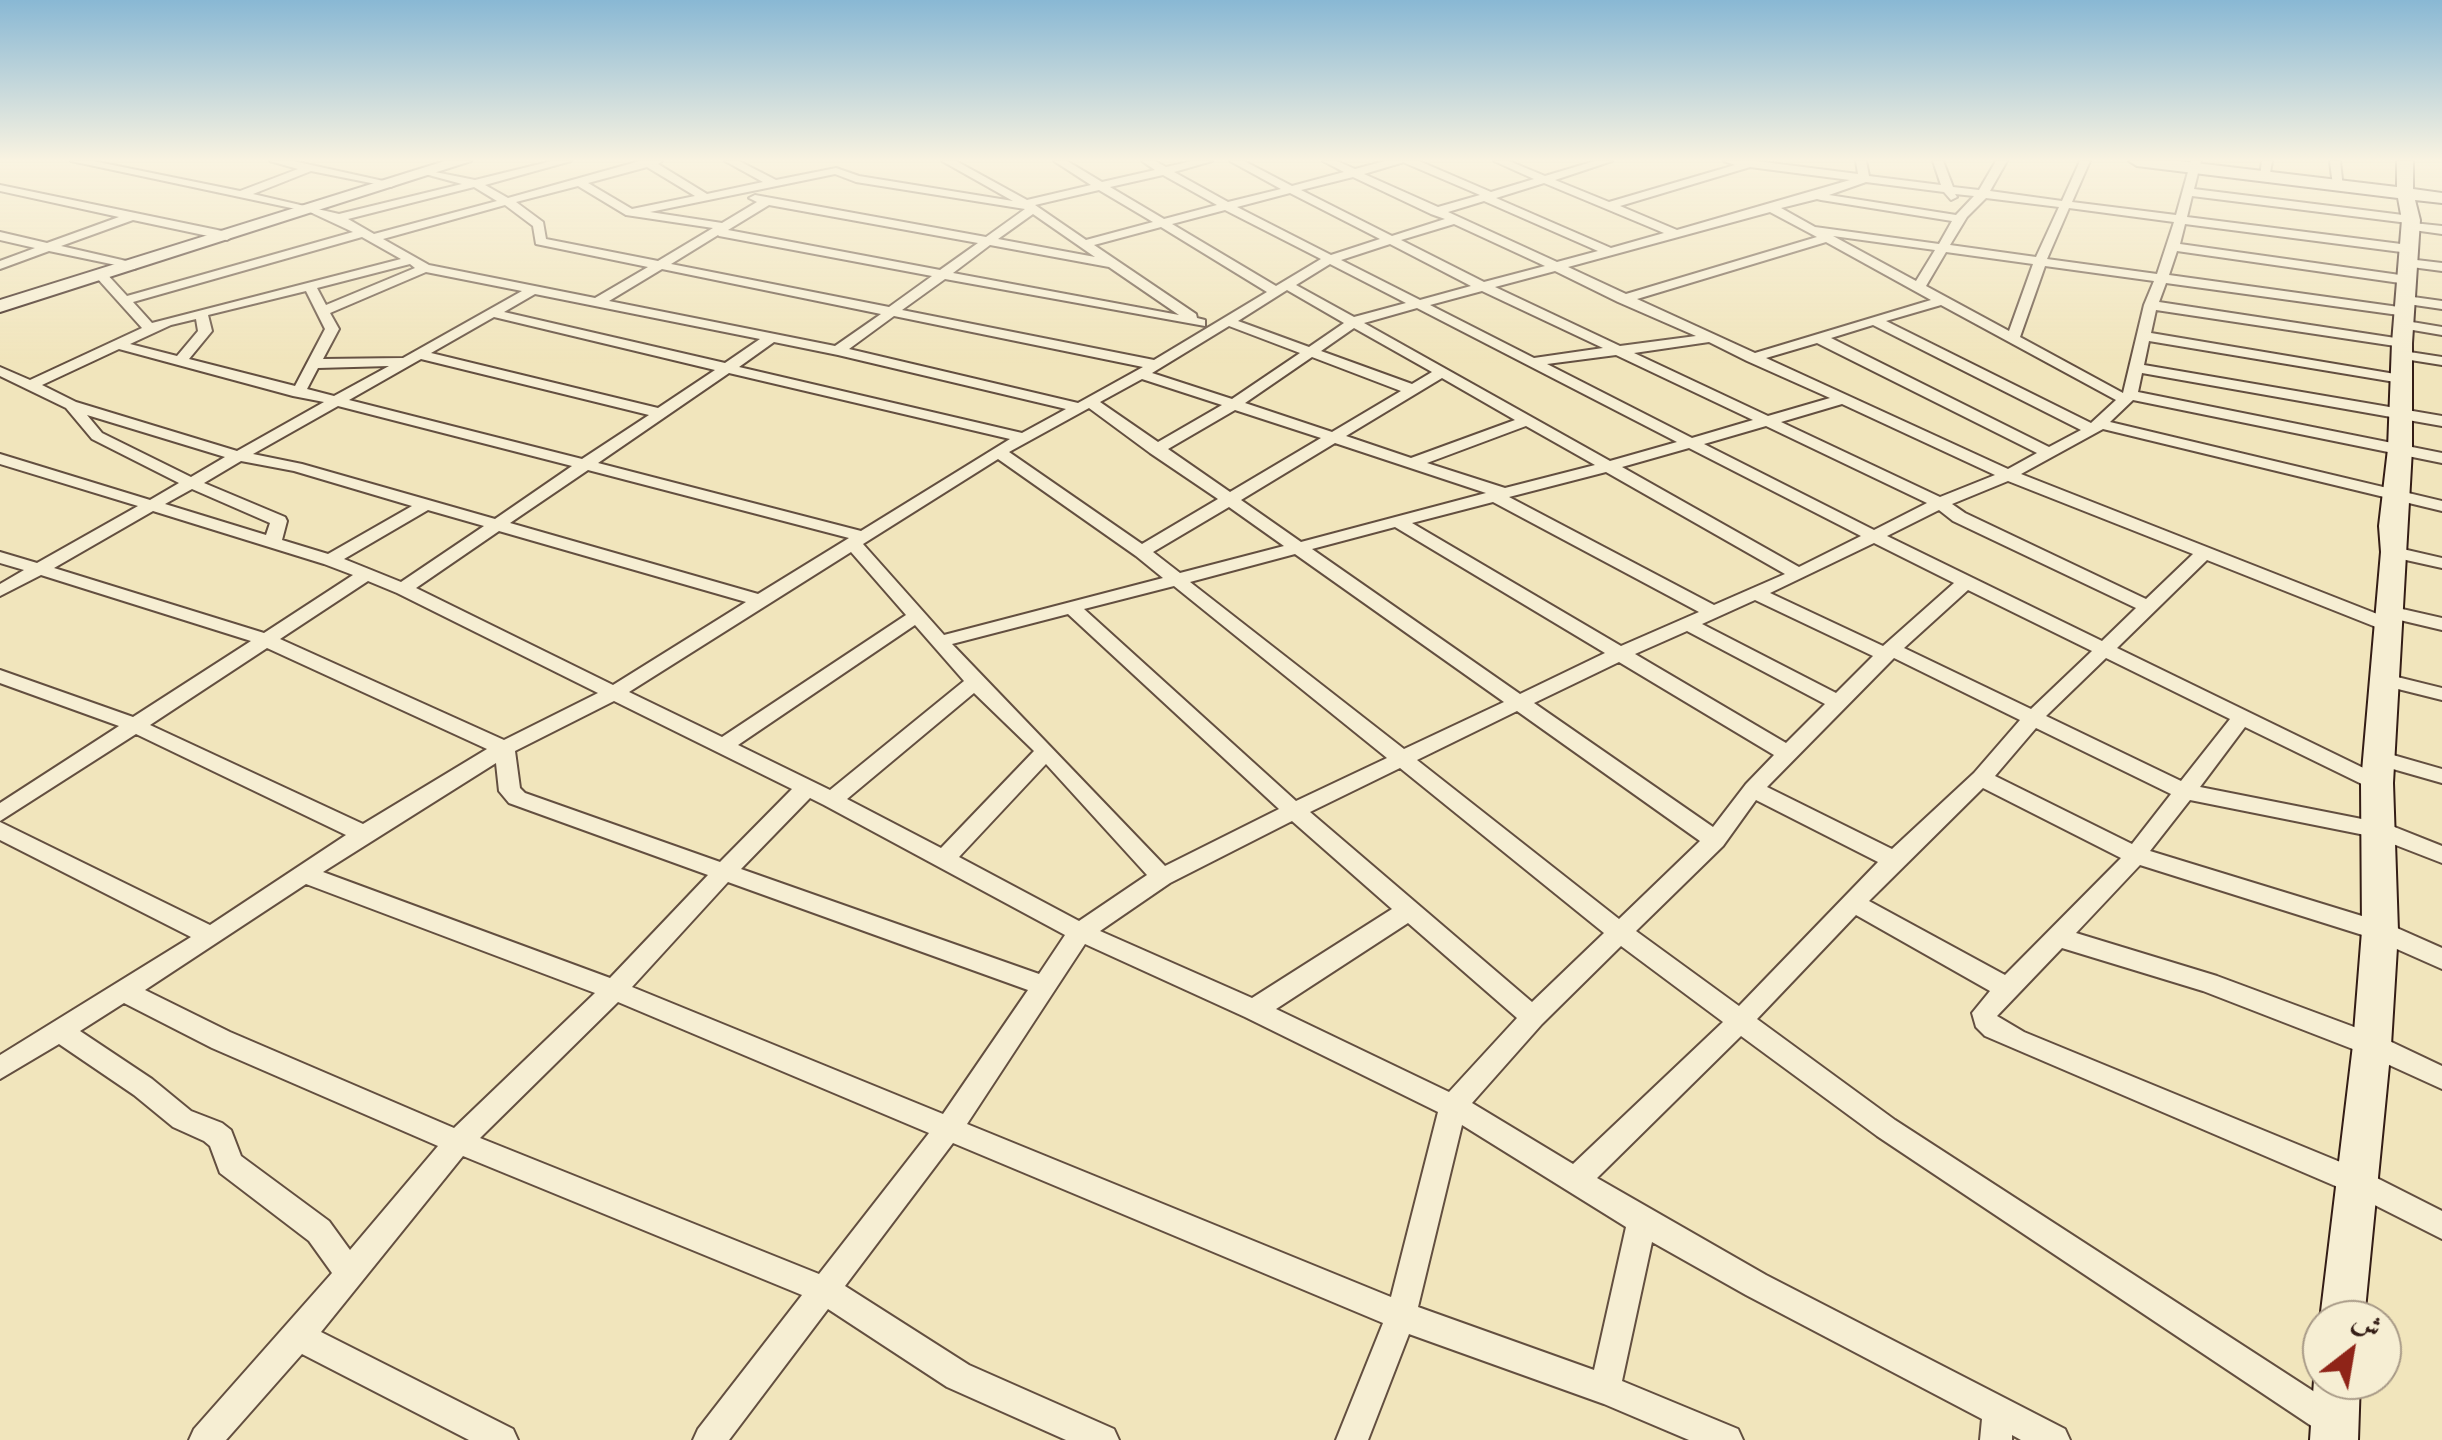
<!DOCTYPE html>
<meta charset="utf-8">
<style>
body{margin:0}
#map{position:relative;width:2442px;height:1440px;overflow:hidden;background:#f1e5bc;font-family:"IM FELL English",Amiri,serif}
canvas{display:block}
.north{position:absolute;left:2302px;top:1300px;width:100px;height:100px;box-sizing:border-box;background:#f6eed3;border:2px solid #a89a87;border-radius:50%;rotate:31deg;font-size:28px;font-weight:700;line-height:40px;text-align:center;color:#341d16}
.north::after{content:'';display:block;margin:auto;width:35px;height:45px;background:#8f2418;clip-path:polygon(50% 0,100% 100%,50% 72%,0 100%)}
</style>
<div id="map">
<canvas width="2442" height="1440"></canvas>
<div class="north">ش</div>
</div>
<script>
const c = document.querySelector('canvas').getContext('2d');
c.lineJoin = 'round';
function poly(rows) {
  const path = new Path2D();
  for (const r of rows) {
    path.moveTo(r[0], r[1]);
    for (let i = 2; i < r.length; i += 2) path.lineTo(r[i], r[i + 1]);
  }
  return path;
}
function strokePath(path, color, width, dash) {
  c.strokeStyle = color;
  c.lineWidth = width;
  c.lineCap = dash ? 'butt' : 'round';
  c.setLineDash(dash || []);
  c.stroke(path);
}
function fill(path, color) {
  c.fillStyle = color;
  c.fill(path, 'evenodd');
}
const street = poly([
 [71,161,93,161,240,191,298,169,270,161,293,161,397,184,391,187,311,171,253,194,339,214,462,184,425,174,425,170,475,180,552,161,571,161,485,185,508,198,640,161,662,161,658,164,707,194,763,182,725,161,739,161,776,180,836,168,859,176,1013,201,942,161,956,161,1027,200,1091,185,1054,161,1067,161,1102,182,1155,170,1142,161,1155,161,1166,167,1192,161,1212,161,1174,172,1228,202,1281,189,1230,161,1244,161,1292,186,1344,172,1323,161,1337,161,1355,169,1385,161,1419,161,1491,192,1534,179,1494,161,1509,161,1545,176,1595,161,1612,161,1555,180,1609,202,1735,165,1724,161,1756,161,1858,174,1856,161,1866,161,1869,176,1941,185,1933,161,1943,161,1953,187,1979,190,1996,161,2007,161,1990,191,2062,201,2080,161,2090,161,2072,202,2176,215,2191,161,2201,161,2194,189,2411,216,2417,220,2413,223,2442,226,2442,234,2406,229,2408,223,2192,196,2187,217,2409,245,2415,249,2409,253,2185,224,2180,244,2407,276,2413,280,2407,284,2177,251,2169,275,2406,308,2413,312,2406,316,2166,283,2159,302,2402,339,2409,343,2402,347,2156,310,2151,333,2401,375,2408,379,2401,383,2149,341,2144,365,2442,416,2442,426,2142,373,2138,392,2442,453,2442,463,2133,400,2110,422,2442,501,2442,511,2103,429,2021,474,2395,621,2397,625,2395,629,2381,629,2207,560,2117,648,2384,778,2388,783,2384,788,2377,790,2370,788,2245,727,2200,787,2387,824,2442,846,2442,863,2375,837,2190,800,2150,851,2388,924,2442,948,2442,969,2372,938,2140,865,2076,933,2217,976,2381,1037,2442,1066,2442,1089,2363,1053,2203,991,2062,948,1997,1016,2024,1032,2367,1173,2442,1211,2442,1239,2347,1191,1985,1036,1976,1027,1972,1013,1990,991,1856,915,1757,1019,1895,1120,2344,1411,2349,1422,2344,1433,2333,1438,2322,1433,1877,1136,1741,1036,1597,1178,1766,1275,2065,1429,2070,1440,2021,1440,2012,1435,2012,1440,1980,1440,1982,1419,1746,1295,1652,1242,1622,1381,1738,1429,1743,1440,1689,1440,1604,1404,1409,1334,1368,1440,1336,1440,1383,1323,953,1143,845,1286,969,1365,1114,1429,1119,1440,1066,1440,947,1387,828,1309,729,1440,693,1440,698,1429,802,1295,463,1156,321,1332,513,1429,518,1440,469,1440,302,1354,226,1440,189,1440,194,1429,332,1273,309,1241,220,1173,210,1146,204,1141,173,1127,134,1095,59,1044,0,1079,0,1055,191,937,0,840,0,822,210,925,346,835,136,734,0,821,0,803,119,726,0,683,0,670,133,717,251,641,41,575,0,596,0,584,24,570,0,563,0,552,37,563,138,506,0,464,0,454,150,500,179,483,92,439,66,408,0,376,0,367,30,380,142,328,97,278,97,272,105,272,127,296,353,232,310,212,71,161],
 [1404,162,1405,163,1480,195,1438,207,1364,174,1404,162],
 [647,167,695,196,632,209,588,183,647,167],
 [1750,167,1850,180,1677,230,1620,206,1750,167],
 [835,174,856,182,1025,209,986,237,755,195,749,198,757,202,722,223,650,212,835,174],
 [1163,175,1217,205,1164,219,1110,187,1163,175],
 [1353,177,1431,214,1445,219,1392,236,1301,190,1353,177],
 [1866,182,1944,192,1951,200,1957,197,1955,194,1974,196,1956,215,1829,195,1866,182],
 [1544,183,1664,233,1611,248,1496,198,1544,183],
 [578,186,626,215,713,228,658,261,546,239,543,222,516,202,578,186],
 [474,187,497,201,374,234,348,219,474,187],
 [1099,190,1153,222,1086,240,1035,205,1099,190],
 [1290,193,1380,239,1331,255,1237,207,1290,193],
 [1986,198,2059,207,2036,257,1950,245,1967,217,1986,198],
 [1817,199,1821,200,1952,221,1939,244,1815,227,1781,208,1817,199],
 [1484,201,1598,251,1557,262,1448,212,1484,201],
 [505,205,533,226,536,244,648,267,595,298,429,265,383,239,505,205],
 [769,205,978,243,940,270,728,230,769,205],
 [2069,208,2174,222,2157,274,2047,259,2069,208],
 [1225,210,1321,259,1276,286,1172,224,1225,210],
 [1770,212,1817,237,1626,294,1568,267,1770,212],
 [1033,214,1095,257,998,239,1033,214],
 [1454,224,1545,266,1484,282,1401,240,1454,224],
 [1161,227,1267,292,1154,360,902,310,945,279,1205,326,1205,320,1197,318,1196,314,1094,245,1161,227],
 [718,235,719,236,932,276,889,307,671,264,718,235],
 [1833,236,1935,250,1916,281,1833,236],
 [362,237,401,259,152,323,133,302,362,237],
 [1826,242,1931,300,1755,353,1637,299,1826,242],
 [1390,244,1471,286,1420,300,1341,260,1390,244],
 [990,245,1109,267,1179,315,953,273,990,245],
 [1946,252,2033,264,2009,331,1926,286,1946,252],
 [410,264,415,268,326,305,317,288,410,264],
 [1330,264,1406,303,1354,317,1296,285,1330,264],
 [2045,266,2154,281,2144,305,2123,393,2020,337,2045,266],
 [662,269,881,314,835,346,609,301,662,269],
 [1555,271,1618,302,1696,336,1620,346,1495,287,1555,271],
 [426,272,522,291,403,358,323,359,339,329,330,313,426,272],
 [1287,290,1344,323,1309,347,1238,321,1287,290],
 [306,291,325,329,295,386,189,359,212,331,208,315,306,291],
 [1482,291,1603,348,1534,358,1430,305,1482,291],
 [535,294,760,339,725,363,504,312,535,294],
 [1941,305,2116,400,2091,423,1886,321,1941,305],
 [1417,308,1677,442,1610,461,1364,323,1417,308],
 [894,316,1143,367,1078,403,849,349,894,316],
 [494,317,715,370,658,408,431,353,494,317],
 [196,319,198,331,177,356,130,344,171,325,196,319],
 [1873,325,2081,430,2049,447,1831,338,1873,325],
 [1229,326,1300,353,1232,399,1152,373,1229,326],
 [1354,328,1432,372,1412,384,1321,351,1354,328],
 [774,342,838,355,1066,409,1022,433,739,367,774,342],
 [1709,342,1747,361,1830,398,1768,416,1634,353,1709,342],
 [1817,343,2037,453,2008,469,1766,358,1817,343],
 [119,349,293,396,324,402,237,451,76,402,42,385,119,349],
 [1616,355,1753,420,1692,438,1547,364,1616,355],
 [1312,357,1401,391,1332,432,1245,403,1312,357],
 [421,359,649,415,582,459,349,400,421,359],
 [389,366,334,396,307,389,318,368,389,366],
 [729,373,1010,439,861,531,598,463,729,373],
 [1442,378,1515,420,1411,458,1346,436,1442,378],
 [1142,379,1222,405,1158,442,1100,402,1142,379],
 [1842,404,1995,475,1940,497,1781,422,1842,404],
 [338,406,572,466,495,519,302,464,253,454,338,406],
 [1089,408,1150,453,1218,499,1142,544,1009,452,1089,408],
 [1235,410,1321,438,1230,492,1168,449,1235,410],
 [87,415,225,457,191,477,102,433,87,415],
 [1526,426,1595,465,1505,488,1427,463,1526,426],
 [1766,426,1927,503,1874,530,1704,444,1766,426],
 [1335,443,1486,493,1301,542,1241,500,1335,443],
 [1689,448,1861,536,1799,567,1622,467,1689,448],
 [998,459,1136,556,1163,578,944,635,863,544,998,459],
 [241,461,294,471,412,506,328,554,282,540,287,521,285,517,204,483,241,461],
 [588,470,849,538,758,594,510,523,588,470],
 [1606,472,1785,574,1714,605,1509,497,1606,472],
 [2008,481,2193,554,2146,599,1965,513,1952,504,2008,481],
 [192,489,270,523,266,535,165,504,192,489],
 [1493,502,1699,612,1621,646,1412,523,1493,502],
 [1229,507,1284,546,1180,573,1153,552,1229,507],
 [428,510,484,526,401,582,344,559,428,510],
 [1939,510,1953,521,2136,608,2102,641,1887,536,1939,510],
 [153,511,324,564,353,575,264,633,54,568,153,511],
 [1395,527,1605,653,1520,694,1312,549,1395,527],
 [499,531,746,602,613,685,416,588,499,531],
 [1874,543,1954,583,1883,646,1770,593,1874,543],
 [851,552,906,615,722,737,629,692,851,552],
 [1295,554,1504,702,1404,749,1190,582,1295,554],
 [368,581,397,593,598,693,504,740,280,639,368,581],
 [1174,586,1387,758,1296,801,1084,609,1174,586],
 [1968,590,2092,651,2031,709,1904,648,1968,590],
 [1755,600,1873,656,1836,693,1702,624,1755,600],
 [1068,614,1279,809,1165,866,952,644,1068,614],
 [915,625,964,681,830,790,738,745,915,625],
 [1687,631,1825,704,1786,743,1635,654,1687,631],
 [267,648,487,749,363,824,150,725,267,648],
 [1894,658,2020,720,1974,773,1892,849,1767,787,1894,658],
 [2106,658,2230,719,2181,781,2046,716,2106,658],
 [1619,662,1774,755,1746,784,1713,827,1534,703,1619,662],
 [974,693,1034,751,941,848,847,799,974,693],
 [614,701,792,789,720,862,525,793,520,788,515,751,614,701],
 [1517,711,1700,841,1619,919,1417,760,1517,711],
 [2036,728,2171,794,2132,844,1995,776,2036,728],
 [496,763,499,791,509,803,708,875,610,978,323,872,496,763],
 [1046,764,1147,875,1079,921,959,857,1046,764],
 [1400,768,1604,933,1532,1002,1310,812,1400,768],
 [1983,788,2121,858,2005,975,1869,901,1983,788],
 [810,798,824,805,1065,935,1039,974,741,869,810,798],
 [1756,800,1878,862,1739,1006,1636,931,1723,846,1756,800],
 [1292,821,1392,909,1252,998,1100,931,1170,883,1292,821],
 [728,882,1028,990,943,1114,632,987,728,882],
 [306,884,595,993,454,1128,230,1032,145,990,306,884],
 [1408,923,1517,1018,1449,1092,1276,1009,1408,923],
 [1085,944,1245,1017,1438,1112,1391,1297,967,1124,1085,944],
 [1621,946,1723,1022,1573,1164,1472,1103,1542,1024,1621,946],
 [618,1002,929,1133,819,1274,480,1138,618,1002],
 [124,1003,212,1048,438,1146,350,1250,329,1221,241,1156,231,1130,222,1123,191,1111,152,1079,80,1031,124,1003],
 [1462,1125,1626,1227,1594,1370,1418,1307,1462,1125],
 [2262,161,2272,161,2269,179,2260,177,2262,161],
 [2330,161,2340,161,2343,188,2333,186,2330,161],
 [0,185,227,232,233,236,227,240,133,220,61,246,135,263,135,269,49,251,0,269,0,261,35,248,0,240,0,232,47,243,119,217,0,191,0,185],
 [2408,259,2442,263,2442,271,2404,266,2402,263,2408,259],
 [2406,296,2442,301,2442,309,2401,303,2401,297,2406,296],
 [2406,321,2442,327,2442,335,2401,328,2401,322,2406,321],
 [2403,351,2442,357,2442,365,2398,358,2396,355,2403,351],
 [2394,547,2442,558,2442,568,2388,556,2385,552,2388,548,2394,547],
 [2389,606,2442,618,2442,630,2383,616,2380,612,2389,606],
 [2385,674,2442,688,2442,700,2378,684,2375,680,2378,676,2385,674],
 [2379,751,2442,769,2442,783,2372,763,2369,758,2379,751]
]);
const secondary = poly([
 [445,161,471,161,0,312,0,300,445,161],
 [2129,161,2179,161,2397,187,2397,161,2413,161,2413,189,2442,193,2442,203,2415,200,2420,220,2412,343,2412,449,2393,783,2398,931,2391,1045,2364,1320,2322,1320,2322,1326,2320,1320,2353,1045,2362,931,2361,783,2381,552,2379,526,2388,449,2392,343,2402,220,2398,198,2137,166,2129,161],
 [2322,1363,2322,1380,2360,1380,2358,1440,2310,1440,2314,1380,2322,1363]
]);
strokePath(street, '#634f40', 4);
strokePath(secondary, '#341d16', 4);
fill(street, '#f6eed3');
fill(secondary, '#f6eed3');
const sky = c.createLinearGradient(0, 0, 0, 363);
sky.addColorStop(0, '#89b8d4');
sky.addColorStop(0.44, '#f9f3e1');
sky.addColorStop(1, '#f9f3e100');
c.fillStyle = sky;
c.fillRect(0, 0, 2442, 363);
</script>
